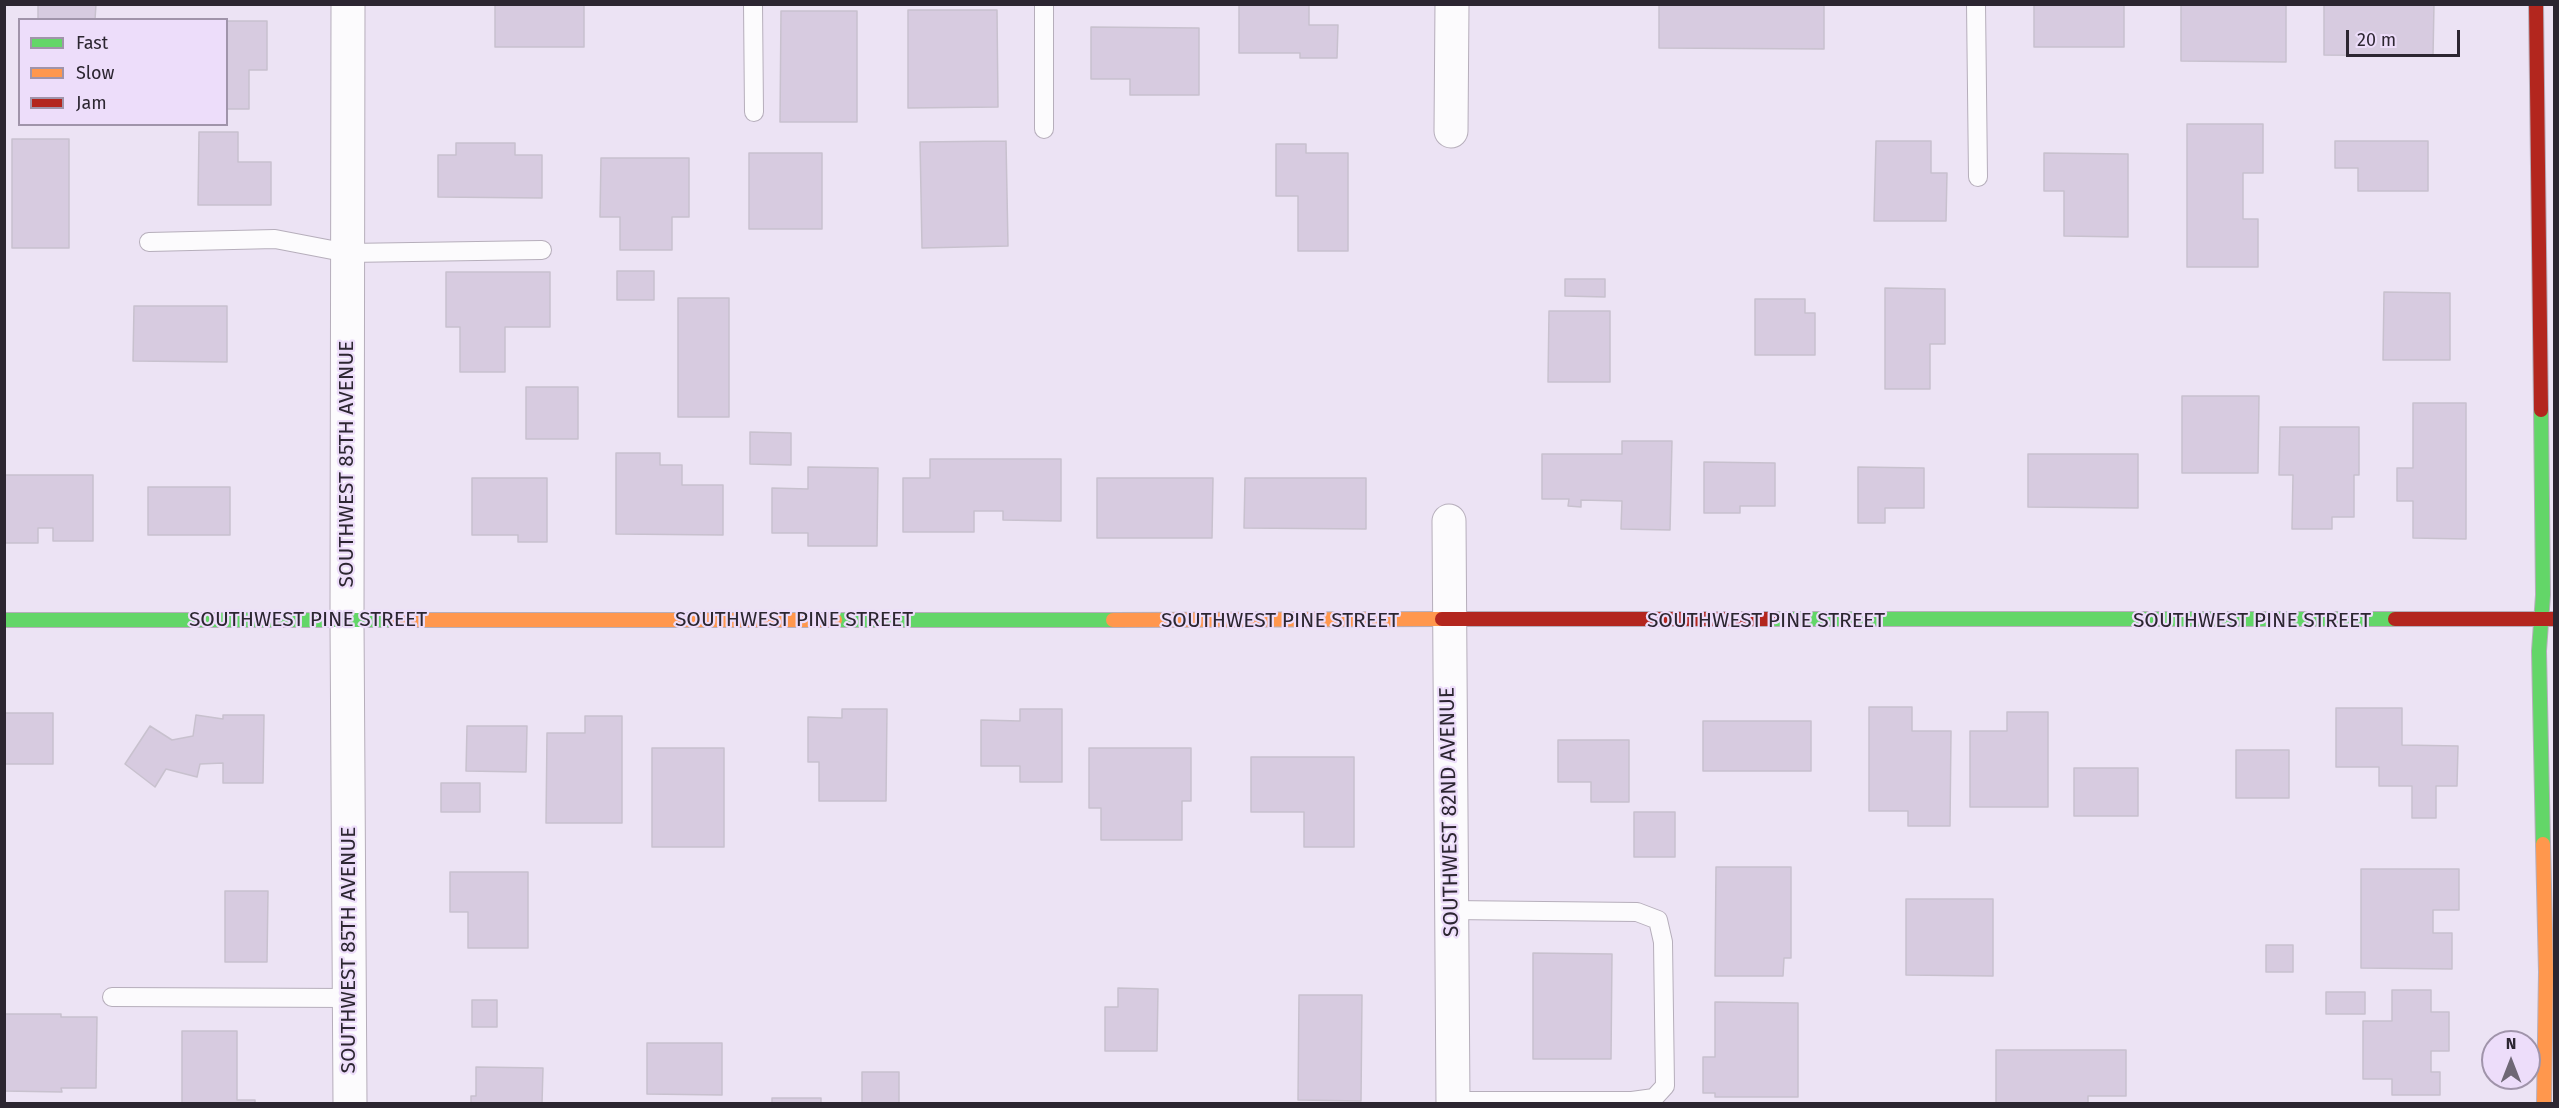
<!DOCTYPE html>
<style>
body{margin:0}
#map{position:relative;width:2559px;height:1108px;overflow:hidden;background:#ece3f4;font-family:"Fira Sans",sans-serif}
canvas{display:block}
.frame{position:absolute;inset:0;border:6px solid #2c2631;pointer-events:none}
.legend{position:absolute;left:18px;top:18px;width:210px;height:108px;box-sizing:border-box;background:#edddfa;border:2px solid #a094aa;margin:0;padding:8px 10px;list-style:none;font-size:18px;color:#2c2631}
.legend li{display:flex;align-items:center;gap:12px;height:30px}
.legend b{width:30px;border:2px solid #a094aa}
.north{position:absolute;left:2481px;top:1030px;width:60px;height:60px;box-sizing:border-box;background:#edddfa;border:2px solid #a094aa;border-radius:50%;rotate:0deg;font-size:16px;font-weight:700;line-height:24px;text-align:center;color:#2c2631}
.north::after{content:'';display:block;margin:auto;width:21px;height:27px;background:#6f6875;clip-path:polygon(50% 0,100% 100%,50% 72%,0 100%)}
.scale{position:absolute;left:2346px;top:30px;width:114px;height:27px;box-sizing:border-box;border:3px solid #2c2631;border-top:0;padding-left:8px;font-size:18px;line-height:21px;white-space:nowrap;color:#2c2631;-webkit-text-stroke:4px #edddfa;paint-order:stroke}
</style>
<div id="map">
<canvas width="2559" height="1108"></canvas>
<div class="frame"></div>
<ul class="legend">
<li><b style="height:8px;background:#63d668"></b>Fast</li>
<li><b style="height:8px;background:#ff974d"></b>Slow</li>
<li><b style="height:8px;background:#b3261e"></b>Jam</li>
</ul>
<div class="north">N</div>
<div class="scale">20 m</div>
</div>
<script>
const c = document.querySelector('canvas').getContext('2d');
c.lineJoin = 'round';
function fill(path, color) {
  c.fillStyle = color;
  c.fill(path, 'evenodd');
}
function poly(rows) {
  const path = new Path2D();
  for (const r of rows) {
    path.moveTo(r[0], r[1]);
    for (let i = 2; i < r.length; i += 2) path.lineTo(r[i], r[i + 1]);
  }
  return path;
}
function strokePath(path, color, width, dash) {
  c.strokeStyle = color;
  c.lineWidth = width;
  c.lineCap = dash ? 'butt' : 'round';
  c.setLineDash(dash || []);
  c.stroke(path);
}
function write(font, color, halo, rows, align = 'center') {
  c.font = font + ' "Fira Sans",sans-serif';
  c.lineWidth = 4.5;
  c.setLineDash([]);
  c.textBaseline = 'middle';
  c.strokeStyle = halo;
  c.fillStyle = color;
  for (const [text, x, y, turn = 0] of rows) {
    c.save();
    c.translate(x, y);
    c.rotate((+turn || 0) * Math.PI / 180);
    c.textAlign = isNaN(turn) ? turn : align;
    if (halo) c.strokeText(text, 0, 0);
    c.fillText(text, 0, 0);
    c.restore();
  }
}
const building = poly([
 [38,4,96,4,95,20,38,20,38,4],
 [495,4,584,4,584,47,495,47,495,4],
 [1239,4,1309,4,1309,25,1338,25,1337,58,1300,58,1300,53,1239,53,1239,4],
 [1659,4,1824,4,1824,49,1659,48,1659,4],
 [2034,4,2124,4,2124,47,2034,47,2034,4],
 [2181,4,2286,4,2286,62,2181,61,2181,4],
 [2324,4,2434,4,2433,56,2324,55,2324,4],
 [908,10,997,10,998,107,908,108,908,10],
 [781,11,857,11,857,122,780,122,781,11],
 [226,21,267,21,267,70,249,70,249,109,226,109,226,21],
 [1091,27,1199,28,1199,95,1130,95,1130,79,1091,79,1091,27],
 [2187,124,2263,124,2263,173,2243,173,2243,219,2258,219,2258,267,2187,267,2187,124],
 [199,132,238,132,238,162,271,162,271,205,198,205,199,132],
 [12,139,69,139,69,248,12,248,12,139],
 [1006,141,1008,246,922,248,920,142,1006,141],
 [1876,141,1931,141,1931,173,1947,173,1946,221,1874,221,1876,141],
 [2335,141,2428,141,2428,191,2358,191,2358,168,2335,168,2335,141],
 [456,143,515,143,515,155,542,155,542,198,438,197,438,155,456,155,456,143],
 [1276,144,1306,144,1306,153,1348,153,1348,251,1298,251,1298,196,1276,196,1276,144],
 [749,153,822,153,822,229,749,229,749,153],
 [2044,153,2128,154,2128,237,2064,236,2064,191,2044,191,2044,153],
 [601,158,689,158,689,217,672,217,672,250,620,250,620,217,600,217,601,158],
 [617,271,654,271,654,300,617,300,617,271],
 [446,272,550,272,550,327,505,327,505,372,460,372,460,327,446,327,446,272],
 [1565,279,1605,279,1605,297,1565,296,1565,279],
 [1885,288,1945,289,1945,344,1930,344,1930,389,1885,389,1885,288],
 [2384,292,2450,293,2450,360,2383,360,2384,292],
 [678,298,729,298,729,417,678,417,678,298],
 [1755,299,1805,299,1805,313,1815,313,1815,355,1755,355,1755,299],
 [134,306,227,306,227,362,133,361,134,306],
 [1549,311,1610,311,1610,382,1548,382,1549,311],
 [526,387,578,387,578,439,526,439,526,387],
 [2182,396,2259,396,2258,473,2182,473,2182,396],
 [2413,403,2466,403,2466,539,2413,538,2413,501,2397,501,2397,468,2413,468,2413,403],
 [2280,427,2359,427,2359,475,2354,475,2354,517,2332,517,2332,529,2292,529,2293,475,2279,475,2280,427],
 [750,432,791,433,791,465,750,464,750,432],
 [1622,441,1672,441,1670,530,1621,529,1622,501,1581,500,1581,507,1568,506,1569,499,1542,499,1542,454,1622,454,1622,441],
 [616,453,660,453,660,465,682,465,682,485,723,485,723,535,616,534,616,453],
 [2028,454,2138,454,2138,508,2028,507,2028,454],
 [930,459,1061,459,1061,521,1003,520,1003,511,974,511,974,532,903,532,903,478,930,478,930,459],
 [1704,462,1775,463,1775,506,1740,506,1740,513,1704,513,1704,462],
 [808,467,878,468,877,546,808,546,808,533,772,533,772,488,808,489,808,467],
 [1858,467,1924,468,1924,508,1885,508,1885,523,1858,523,1858,467],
 [4,475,93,475,93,541,53,541,53,528,38,528,38,543,4,543,4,475],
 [472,478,547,478,547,542,518,542,518,535,472,535,472,478],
 [1097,478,1213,478,1212,538,1097,538,1097,478],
 [1245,478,1366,478,1366,529,1244,528,1245,478],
 [148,487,230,487,230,535,148,535,148,487],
 [1869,707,1912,707,1912,731,1951,731,1950,826,1908,826,1908,811,1869,811,1869,707],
 [2336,708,2402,708,2402,745,2458,746,2457,786,2436,786,2436,818,2412,818,2412,786,2379,786,2379,767,2336,767,2336,708],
 [842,709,887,709,886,801,819,801,819,762,808,762,808,717,842,718,842,709],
 [1020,709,1062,709,1062,782,1020,782,1020,766,981,766,981,720,1020,721,1020,709],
 [2007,712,2048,712,2048,807,1970,807,1970,731,2007,731,2007,712],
 [4,713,53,713,53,764,4,764,4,713],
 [196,715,223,719,223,715,264,715,263,783,223,783,223,763,200,764,197,777,166,769,155,787,125,764,150,726,172,740,193,736,196,715],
 [585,716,622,716,622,823,546,823,547,733,585,733,585,716],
 [1703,721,1811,721,1811,771,1703,771,1703,721],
 [467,726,527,726,526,772,466,771,467,726],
 [1558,740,1629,740,1629,802,1591,802,1591,782,1558,782,1558,740],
 [652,748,724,748,724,847,652,847,652,748],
 [1089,748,1191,748,1191,801,1182,801,1182,840,1101,840,1101,808,1089,808,1089,748],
 [2236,750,2289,750,2289,798,2236,798,2236,750],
 [1251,757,1354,757,1354,847,1304,847,1304,812,1251,812,1251,757],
 [2074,768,2138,768,2138,816,2074,816,2074,768],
 [441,783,480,783,480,812,441,812,441,783],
 [1634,812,1675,812,1675,857,1634,857,1634,812],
 [1716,867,1791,867,1791,958,1784,958,1783,976,1715,976,1716,867],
 [2361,869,2459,869,2459,910,2433,910,2433,933,2452,933,2452,969,2361,968,2361,869],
 [450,872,528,872,528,948,468,948,468,912,450,912,450,872],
 [225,891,268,891,267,962,225,962,225,891],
 [1906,899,1993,899,1993,976,1906,975,1906,899],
 [2266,945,2293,945,2293,972,2266,972,2266,945],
 [1533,953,1612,954,1611,1059,1533,1059,1533,953],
 [1118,988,1158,989,1157,1051,1105,1051,1105,1007,1118,1007,1118,988],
 [2392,990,2431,990,2431,1012,2449,1012,2449,1051,2431,1051,2431,1072,2440,1072,2440,1095,2392,1095,2392,1079,2363,1079,2363,1021,2392,1021,2392,990],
 [2326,992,2365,992,2365,1014,2326,1014,2326,992],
 [1299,995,1362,995,1361,1101,1298,1100,1299,995],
 [472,1000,497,1000,497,1027,472,1027,472,1000],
 [1715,1002,1798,1003,1798,1097,1715,1097,1715,1093,1703,1093,1703,1057,1715,1057,1715,1002],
 [4,1014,61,1014,61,1017,97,1017,96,1088,61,1088,62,1092,4,1091,4,1014],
 [182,1031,237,1031,237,1100,255,1100,255,1104,182,1104,182,1031],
 [647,1043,722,1043,722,1095,647,1094,647,1043],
 [1996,1050,2126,1050,2126,1096,2088,1096,2088,1104,1996,1104,1996,1050],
 [476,1067,543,1068,542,1104,471,1104,471,1096,476,1096,476,1067],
 [862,1072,899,1072,899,1104,862,1104,862,1072],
 [772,1098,821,1098,821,1104,772,1104,772,1098]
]);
fill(building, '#d7cbe0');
strokePath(building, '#c8c1ce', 1.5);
const lane = poly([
 [753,4,754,112],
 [1044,4,1044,129],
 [1976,4,1978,177],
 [149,242,275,239,348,253,542,250],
 [1451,910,1637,912,1658,920,1663,942,1665,1086,1654,1098,1632,1101,1453,1101],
 [112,997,349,998]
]);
const street = poly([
 [348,4,347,620,350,1104],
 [1451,131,1452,4],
 [1449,521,1453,1104]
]);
const fast = poly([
 [2541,410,2543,595,2539,651,2543,844],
 [1770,619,2395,619],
 [4,620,397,620],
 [835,620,1113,620]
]);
const slow = poly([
 [397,620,835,620],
 [1113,620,1442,619],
 [2543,844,2546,972,2544,1104]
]);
const jam = poly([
 [2536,4,2541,410],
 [1442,619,1770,619],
 [2395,619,2554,619]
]);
strokePath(lane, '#b6aebb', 20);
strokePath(street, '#b6aebb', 35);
strokePath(fast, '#b6aebb', 16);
strokePath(slow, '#b6aebb', 16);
strokePath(jam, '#b6aebb', 16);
strokePath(lane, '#fcfbfd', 18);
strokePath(street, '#fcfbfd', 33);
strokePath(fast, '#63d668', 14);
strokePath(slow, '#ff974d', 14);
strokePath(jam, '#b3261e', 14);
write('21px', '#2c2631', '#edddfa', [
 ["SOUTHWEST 85TH AVENUE",347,464,-90],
 ["SOUTHWEST PINE STREET",308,620],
 ["SOUTHWEST PINE STREET",794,620],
 ["SOUTHWEST PINE STREET",1280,621],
 ["SOUTHWEST PINE STREET",1766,621],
 ["SOUTHWEST PINE STREET",2252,621],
 ["SOUTHWEST 82ND AVENUE",1450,812,-91],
 ["SOUTHWEST 85TH AVENUE",349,950,-90]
]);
</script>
